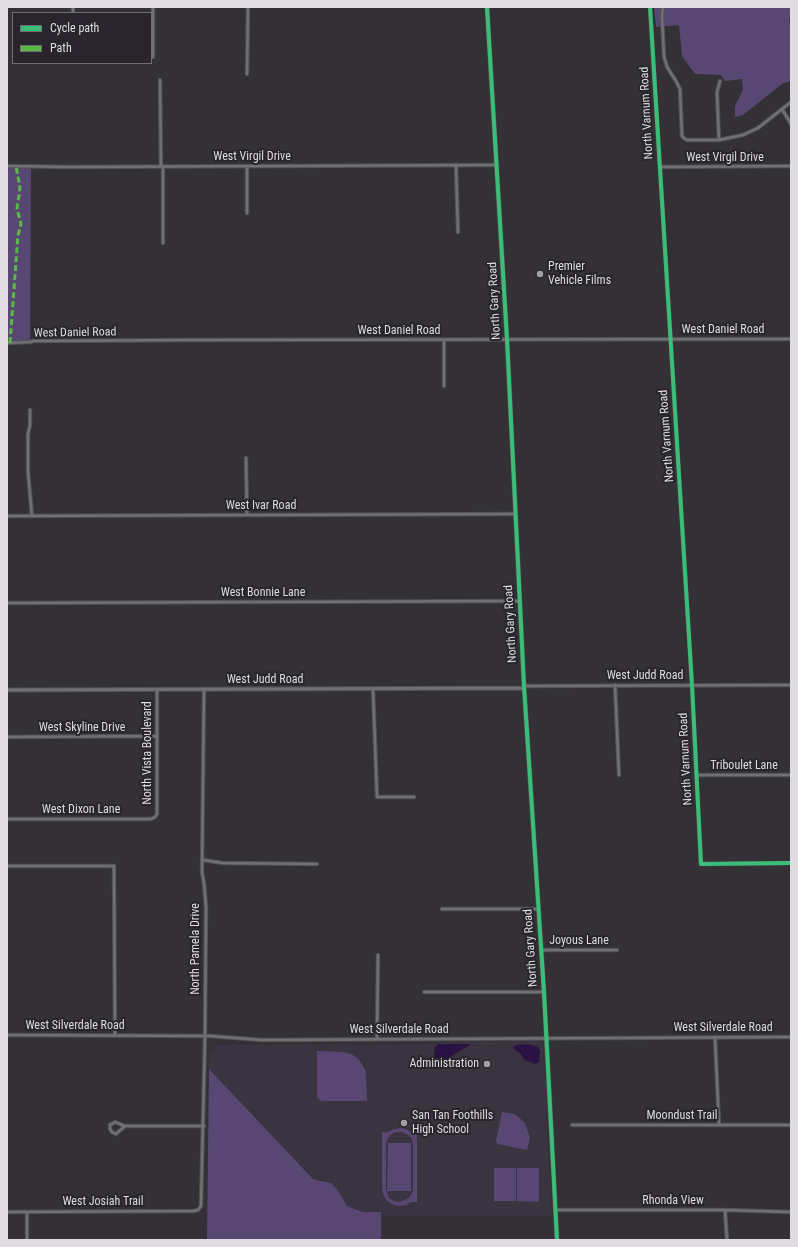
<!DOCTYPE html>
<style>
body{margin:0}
#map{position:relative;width:798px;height:1247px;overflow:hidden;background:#333135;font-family:"Roboto Condensed",sans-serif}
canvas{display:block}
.frame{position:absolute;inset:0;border:8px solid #dedce1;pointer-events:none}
.legend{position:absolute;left:12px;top:12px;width:140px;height:52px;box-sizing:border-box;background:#28252c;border:1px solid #716e74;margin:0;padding:5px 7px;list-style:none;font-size:12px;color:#dedce1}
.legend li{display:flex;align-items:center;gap:8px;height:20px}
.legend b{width:20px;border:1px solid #716e74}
</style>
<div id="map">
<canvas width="798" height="1247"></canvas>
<div class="frame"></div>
<ul class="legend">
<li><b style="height:5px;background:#3abd76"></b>Cycle path</li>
<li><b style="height:5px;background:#58b947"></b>Path</li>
</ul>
</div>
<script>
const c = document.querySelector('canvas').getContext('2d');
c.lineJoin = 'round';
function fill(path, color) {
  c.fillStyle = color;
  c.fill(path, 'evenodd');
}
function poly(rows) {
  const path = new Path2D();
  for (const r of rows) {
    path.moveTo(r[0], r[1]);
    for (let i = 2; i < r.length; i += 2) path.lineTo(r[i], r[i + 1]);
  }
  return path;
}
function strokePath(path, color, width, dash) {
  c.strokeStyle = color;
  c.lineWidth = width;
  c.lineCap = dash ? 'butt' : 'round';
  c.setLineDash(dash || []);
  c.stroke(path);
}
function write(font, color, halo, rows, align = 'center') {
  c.font = font + ' "Roboto Condensed",sans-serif';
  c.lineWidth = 4;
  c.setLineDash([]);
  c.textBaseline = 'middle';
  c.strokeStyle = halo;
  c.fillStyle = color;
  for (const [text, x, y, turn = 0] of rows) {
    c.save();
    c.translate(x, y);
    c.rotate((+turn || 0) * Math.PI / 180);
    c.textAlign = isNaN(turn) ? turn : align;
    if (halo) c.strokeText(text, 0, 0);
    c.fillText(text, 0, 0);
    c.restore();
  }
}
fill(poly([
 [542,1041,544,1045,543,1061,545,1070,548,1115,547,1131,552,1216,381,1216,381,1212,363,1212,347,1206,333,1185,326,1181,313,1179,209,1069,209,1052,215,1052,215,1045,423,1045,435,1042]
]), '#393440');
fill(poly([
 [654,7,791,7,791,17,789,20,791,29,791,81,782,84,743,115,735,117,735,106,743,90,742,79,725,81,721,75,695,74,682,56,679,25,656,27],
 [7,167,29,167,31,168,30,341,7,341],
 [317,1051,344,1052,353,1055,359,1060,365,1069,366,1075,367,1101,321,1101,317,1097],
 [209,1069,313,1179,331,1183,337,1189,347,1206,363,1212,381,1212,381,1240,207,1240],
 [502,1112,515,1114,525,1123,530,1138,527,1150,497,1144,496,1141],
 [400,1128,406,1129,411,1132,417,1132,417,1202,411,1202,406,1205,399,1206,392,1204,386,1200,383,1194,382,1189,382,1132,388,1132,394,1129],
 [396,1132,402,1132,408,1135,412,1139,413,1145,413,1191,409,1198,399,1202,394,1201,389,1198,386,1189,386,1142,390,1135],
 [388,1143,411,1143,411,1191,387,1191],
 [494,1168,516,1168,516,1201,494,1201],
 [517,1168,539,1168,539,1202,517,1201]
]), '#584772');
fill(poly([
 [438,1044,469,1044,470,1045,453,1055,447,1061,438,1063,435,1061,434,1056,435,1047],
 [528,1044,538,1047,540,1051,539,1062,535,1064,524,1060,521,1054,514,1049,513,1047,516,1045]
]), '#2a1344');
const minor = poly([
 [153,7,153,57],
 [650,7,692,685,701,864,791,863],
 [663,7,662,16,664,56,667,67,676,81,680,89,682,136,684,138,687,140,719,140,743,135,758,128,791,102],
 [73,13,73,7],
 [247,74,248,7],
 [160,80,161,167],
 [782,109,791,124],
 [719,140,717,92,720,81],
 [456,165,458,232],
 [7,166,68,167,497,165],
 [247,167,247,213],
 [660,167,791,166],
 [163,243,163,167],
 [7,343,30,342,33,341,188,340,791,339],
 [444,386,444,340],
 [30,410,30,425,28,434,28,472,32,516],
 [246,458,247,515],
 [7,516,515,514],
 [7,603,519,601],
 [615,685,619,775],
 [524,686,791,685],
 [373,689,377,797,414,797],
 [7,737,157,736],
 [697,775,791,775],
 [7,819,151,819,155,817,157,814,157,689],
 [203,860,223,863,317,864],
 [7,866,114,866,115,1035],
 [442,909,539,909],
 [542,950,617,950],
 [424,992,544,992],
 [7,1035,210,1036,262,1040,791,1037],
 [715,1037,719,1125],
 [377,1039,378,955],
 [572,1125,791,1125],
 [125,1126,115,1122,110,1125,110,1129,112,1132,116,1134,125,1126,204,1126],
 [556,1210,725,1210,791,1212],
 [725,1210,727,1240],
 [7,1212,193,1211,198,1210,201,1206,205,1036,206,907,204,883,202,872,204,689],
 [27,1240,27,1212]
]);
const tertiary = poly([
 [487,7,507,339,524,686,544,992,557,1240],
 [7,690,524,688]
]);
strokePath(minor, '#515054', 4.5);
strokePath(tertiary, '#515054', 5);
strokePath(minor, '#706f72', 2.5);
strokePath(tertiary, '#706f72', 3);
strokePath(poly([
 [10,343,18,235,21,224,17,209,20,188,16,166]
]), '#58b947', 3, [6, 3]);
strokePath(poly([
 [487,7,507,339,524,686,544,992,557,1240],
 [650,7,692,685,701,864,791,863]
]), '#3abd76', 4);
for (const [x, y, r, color] of [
 [540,274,4,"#a2a0a5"],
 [487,1064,4,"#a2a0a5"],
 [404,1123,4,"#a2a0a5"]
]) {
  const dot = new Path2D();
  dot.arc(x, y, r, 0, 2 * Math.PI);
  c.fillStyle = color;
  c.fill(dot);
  strokePath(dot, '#28252c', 1.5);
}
write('12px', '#dedce1', '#28252c', [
 ["North Varnum Road",647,113,-93],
 ["West Virgil Drive",252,157],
 ["West Virgil Drive",725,158],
 ["North Gary Road",495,301,-93],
 ["West Daniel Road",723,330],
 ["West Daniel Road",399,331],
 ["West Daniel Road",75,333,-1],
 ["North Varnum Road",667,436,-94],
 ["West Ivar Road",261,506],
 ["West Bonnie Lane",263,593],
 ["North Gary Road",511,624,-93],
 ["West Judd Road",645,676],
 ["West Judd Road",265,680],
 ["West Skyline Drive",82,728],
 ["North Vista Boulevard",148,753,-90],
 ["North Varnum Road",686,759,-93],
 ["Triboulet Lane",744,766],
 ["West Dixon Lane",81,810],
 ["Joyous Lane",579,941],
 ["North Gary Road",531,948,-94],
 ["North Pamela Drive",196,949,-90],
 ["West Silverdale Road",75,1026],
 ["West Silverdale Road",723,1028],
 ["West Silverdale Road",399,1030],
 ["Moondust Trail",682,1116],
 ["Rhonda View",673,1201],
 ["West Josiah Trail",103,1202]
]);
write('12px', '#dedce1', '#28252c', [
 ["Premier",548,267],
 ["Vehicle Films",548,281],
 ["Administration",479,1064,"right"],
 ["San Tan Foothills",412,1116],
 ["High School",412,1130]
], 'left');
</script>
